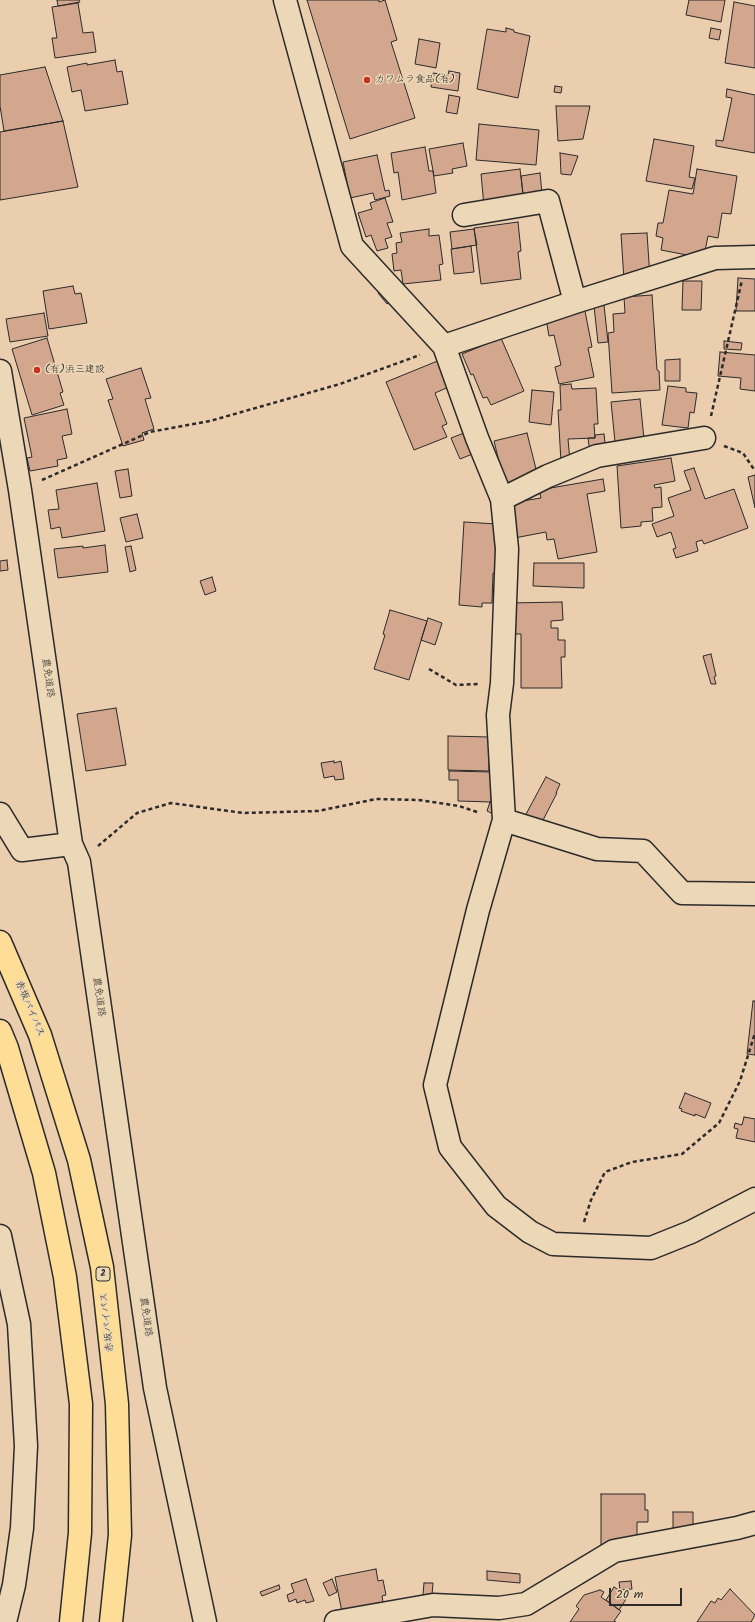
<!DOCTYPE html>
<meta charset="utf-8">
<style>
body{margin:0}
#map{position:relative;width:755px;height:1622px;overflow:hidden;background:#ebceae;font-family:Kalam,sans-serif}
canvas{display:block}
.scale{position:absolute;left:609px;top:1588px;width:73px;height:18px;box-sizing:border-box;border:2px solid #2b2b2b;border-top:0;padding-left:5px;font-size:12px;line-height:14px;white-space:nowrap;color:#2b2b2b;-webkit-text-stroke:3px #ecd8b6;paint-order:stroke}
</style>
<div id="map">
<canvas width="755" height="1622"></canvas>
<div class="scale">20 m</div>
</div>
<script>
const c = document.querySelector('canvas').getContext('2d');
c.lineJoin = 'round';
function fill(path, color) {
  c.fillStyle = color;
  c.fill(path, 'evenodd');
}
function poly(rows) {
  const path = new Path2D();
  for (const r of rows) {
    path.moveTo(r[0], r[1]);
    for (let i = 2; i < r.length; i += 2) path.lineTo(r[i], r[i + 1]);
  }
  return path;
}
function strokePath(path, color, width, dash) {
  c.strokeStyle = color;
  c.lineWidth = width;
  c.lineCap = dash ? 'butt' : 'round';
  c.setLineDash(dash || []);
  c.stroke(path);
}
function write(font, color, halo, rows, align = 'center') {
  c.font = font + ' Kalam,"Klee One",sans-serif';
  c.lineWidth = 3;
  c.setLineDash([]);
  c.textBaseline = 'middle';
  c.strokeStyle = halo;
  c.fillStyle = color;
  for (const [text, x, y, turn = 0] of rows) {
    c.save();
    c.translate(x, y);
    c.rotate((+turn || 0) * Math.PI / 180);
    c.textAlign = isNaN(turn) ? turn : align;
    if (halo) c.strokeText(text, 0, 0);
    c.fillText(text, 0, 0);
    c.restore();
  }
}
const building = poly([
 [57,0,79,0,80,2,58,6,57,0],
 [307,0,379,0,379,2,385,0,397,40,391,42,415,118,350,139,307,0],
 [689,0,725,0,721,22,686,15,689,0],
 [734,2,755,6,755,68,725,63,734,2],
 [78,3,83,33,93,32,96,52,55,58,52,38,57,38,52,7,78,3],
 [506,28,514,30,514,32,530,36,518,98,477,89,487,29,506,32,506,28],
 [711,28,721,30,719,40,709,38,711,28],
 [419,39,440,43,436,68,415,64,419,39],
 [115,60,117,72,122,71,128,104,85,111,81,90,72,92,67,67,87,63,87,65,115,60],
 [45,67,63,121,4,131,0,106,0,75,45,67],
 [449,71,460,73,458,91,431,87,433,73,448,75,449,71],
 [555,86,562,87,561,93,554,92,555,86],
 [727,89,755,95,755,153,716,146,716,140,723,141,732,98,726,97,727,89],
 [449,95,460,97,457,114,446,112,449,95],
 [556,106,590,106,583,139,558,141,556,106],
 [63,121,78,187,0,200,0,132,63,121],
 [479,124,539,130,536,165,476,160,479,124],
 [654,139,694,146,689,177,695,178,692,189,646,181,654,139],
 [463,143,467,166,452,169,453,173,434,176,429,149,463,143],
 [425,147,429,171,433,171,436,193,402,200,398,172,394,173,391,153,425,147],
 [560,153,578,156,571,175,561,174,560,153],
 [377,155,385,191,389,190,390,196,375,200,373,193,350,198,343,162,377,155],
 [520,169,524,201,484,206,481,174,520,169],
 [697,169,737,176,731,214,722,213,718,238,708,236,703,261,686,258,687,255,661,250,663,238,656,236,658,223,663,223,669,190,693,194,697,169],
 [540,173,542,193,523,195,521,176,540,173],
 [385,198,393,222,387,223,392,237,385,239,388,248,377,251,371,235,366,237,358,213,372,209,370,203,385,198],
 [518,222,521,251,518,252,521,279,481,284,474,228,518,222],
 [429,229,429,236,439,235,443,264,439,265,441,280,403,284,401,270,394,271,392,254,397,253,396,243,402,242,400,233,429,229],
 [474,229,477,245,452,249,450,232,474,229],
 [647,233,650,278,624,280,621,234,647,233],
 [471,246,474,272,454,274,451,249,471,246],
 [738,278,755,279,755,311,736,311,738,278],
 [683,281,702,281,701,310,682,310,683,281],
 [73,286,75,294,81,293,87,323,49,329,43,291,73,286],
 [386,286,395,298,387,304,378,293,386,286],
 [652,295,657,370,659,371,660,390,612,393,608,333,614,332,613,314,625,313,624,297,652,295],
 [604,305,608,342,598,343,594,306,604,305],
 [585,311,592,347,588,348,594,377,559,384,555,367,561,365,554,335,549,336,546,319,585,311],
 [44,313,48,336,10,342,6,319,44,313],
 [47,338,63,392,60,393,64,405,32,415,12,349,47,338],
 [501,338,524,391,491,405,487,397,483,398,473,374,471,375,462,354,501,338],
 [724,341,742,343,741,350,724,349,724,341],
 [720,352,755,355,755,391,740,389,741,378,718,376,720,352],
 [680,359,680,381,665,381,665,360,680,359],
 [440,360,451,386,435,393,447,424,442,426,447,437,414,450,386,382,440,360],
 [141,368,151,398,145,399,154,429,142,433,144,440,123,446,108,400,113,399,106,379,141,368],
 [571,384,572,389,596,388,598,424,594,424,595,438,568,439,570,461,561,462,558,410,561,410,560,385,571,384],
 [668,386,686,388,686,392,697,393,694,413,690,412,688,428,662,425,668,386],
 [532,390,554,392,551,425,529,422,532,390],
 [640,399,644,439,615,442,611,402,640,399],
 [67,409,72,434,62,436,67,458,57,460,58,466,30,471,27,458,32,457,24,418,67,409],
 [472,430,480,451,460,459,451,438,472,430],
 [527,433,538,477,505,486,494,441,527,433],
 [604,434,606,451,590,453,588,438,595,438,595,435,604,434],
 [671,458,675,481,654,485,655,488,661,487,662,507,652,508,653,521,641,522,641,526,621,528,617,466,671,458],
 [694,468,705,499,734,489,748,528,704,544,702,540,696,542,698,551,676,558,673,549,676,548,671,532,657,537,652,524,674,516,668,498,691,490,684,471,694,468],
 [128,469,132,496,120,498,115,471,128,469],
 [755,475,755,508,748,477,755,475],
 [603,479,605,491,587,494,597,552,558,559,554,539,547,540,546,532,509,539,503,504,541,498,539,490,603,479],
 [97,483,105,531,62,538,60,527,51,529,48,510,59,509,56,490,97,483],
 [137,514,143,538,126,542,120,518,137,514],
 [464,522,497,524,496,573,493,573,492,603,482,603,482,607,459,605,464,522],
 [105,545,108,572,58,578,54,549,83,546,83,548,105,545],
 [131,546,136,570,130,572,125,547,131,546],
 [7,560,8,570,0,571,0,561,7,560],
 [534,563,584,563,584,588,533,586,534,563],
 [212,577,216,591,205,595,200,581,212,577],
 [562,602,563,620,551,621,551,628,558,628,558,640,565,640,565,657,561,657,562,688,521,688,521,634,511,634,511,603,562,602],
 [390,610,427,621,409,680,374,669,385,635,383,634,390,610],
 [428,618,442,623,435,645,421,640,428,618],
 [711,654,716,676,714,677,716,684,711,684,703,656,711,654],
 [116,708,126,765,86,771,77,714,116,708],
 [448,736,489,737,489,771,448,770,448,736],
 [334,761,334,763,341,761,344,779,335,780,334,776,324,778,321,763,334,761],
 [449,771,492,772,491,802,458,801,458,780,449,780,449,771],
 [546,777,560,784,556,793,557,793,541,824,525,816,546,777],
 [490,802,499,806,495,815,487,811,490,802],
 [753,1001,755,1001,755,1055,747,1054,753,1001],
 [685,1093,711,1103,705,1118,695,1114,695,1116,681,1111,682,1109,679,1108,685,1093],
 [744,1117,755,1119,755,1142,736,1138,738,1129,734,1128,735,1123,742,1125,744,1117],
 [601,1494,645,1494,645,1510,648,1510,648,1522,637,1522,637,1547,601,1547,601,1494],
 [673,1512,693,1512,693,1531,673,1531,673,1512],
 [376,1569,378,1581,383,1580,386,1595,382,1596,385,1615,344,1622,335,1577,376,1569],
 [487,1571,520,1574,520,1583,487,1580,487,1571],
 [306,1579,314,1601,306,1603,305,1600,297,1603,296,1599,289,1602,287,1595,294,1592,291,1584,306,1579],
 [332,1579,337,1592,329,1596,323,1583,332,1579],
 [631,1581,632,1589,620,1590,619,1582,631,1581],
 [424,1583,433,1583,431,1607,422,1606,424,1583],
 [279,1585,280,1589,262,1596,260,1592,279,1585],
 [614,1587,628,1596,619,1610,606,1600,614,1587],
 [730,1589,755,1615,751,1622,697,1622,711,1601,715,1603,718,1598,721,1600,730,1589],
 [600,1590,604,1592,601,1597,621,1611,614,1621,616,1622,570,1622,579,1609,576,1606,584,1595,600,1590]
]);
fill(building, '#d2a78d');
strokePath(building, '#2b2b2b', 1);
const minor = poly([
 [285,0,352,246,444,346,477,438,502,499,507,549,502,683,498,715,504,820,478,910,435,1085,450,1147,496,1206,530,1232,553,1244,651,1248,691,1232,755,1199],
 [464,215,548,201,575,302],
 [444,346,575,302,715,258,755,257],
 [0,371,20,490,71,844,79,862,155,1388,205,1622],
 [502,499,548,476,597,456,704,438],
 [0,814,22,850,71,844],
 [504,820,597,849,643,851,682,893,755,894],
 [0,1236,19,1324,26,1446,22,1528,14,1585,5,1622],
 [336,1622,433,1605,499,1608,526,1604,614,1551,737,1528,755,1523]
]);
const highway = poly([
 [0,942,40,1035,79,1160,102,1267,117,1404,120,1535,111,1622],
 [0,1031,7,1048,44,1173,65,1277,81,1404,80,1533,71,1622]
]);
strokePath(minor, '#2b2b2b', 25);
strokePath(highway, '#2b2b2b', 25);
strokePath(poly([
 [711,416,742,280],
 [724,446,743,453,755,471],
 [42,480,150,432,210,421,340,384,420,355],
 [429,669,456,685,479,684],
 [98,846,137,813,171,803,243,813,318,811,376,799,419,800,459,806,480,813],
 [584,1222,591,1200,605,1172,632,1162,682,1154,719,1123,740,1081,755,1033]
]), '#2b2b2b', 2.5, [4, 3]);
strokePath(minor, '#ecd8b6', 22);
strokePath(highway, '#fedd96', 22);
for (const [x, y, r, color] of [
 [367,80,4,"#c8321e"],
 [37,370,4,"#c8321e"]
]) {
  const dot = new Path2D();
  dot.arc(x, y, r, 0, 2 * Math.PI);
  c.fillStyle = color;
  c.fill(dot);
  strokePath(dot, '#ecd8b6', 1.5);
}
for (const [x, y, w] of [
 [103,1274,14]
]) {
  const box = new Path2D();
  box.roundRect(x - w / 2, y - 7, w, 14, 3);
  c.fillStyle = '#ecd8b6';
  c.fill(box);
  strokePath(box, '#2b2b2b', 1);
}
write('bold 9px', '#2b2b2b', null, [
 ["2",103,1274]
]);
write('10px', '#2b2b2b', '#ecd8b6', [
 ["カワムラ食品(有)",375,80],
 ["(有)浜三建設",45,370]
], 'left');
write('10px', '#2b2b2b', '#ecd8b6', [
 ["農免道路",47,678,82],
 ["農免道路",98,997,82],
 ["赤坂バイパス",29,1009,67],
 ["農免道路",145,1317,82],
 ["赤坂バイパス",108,1322,-96]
]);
</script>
